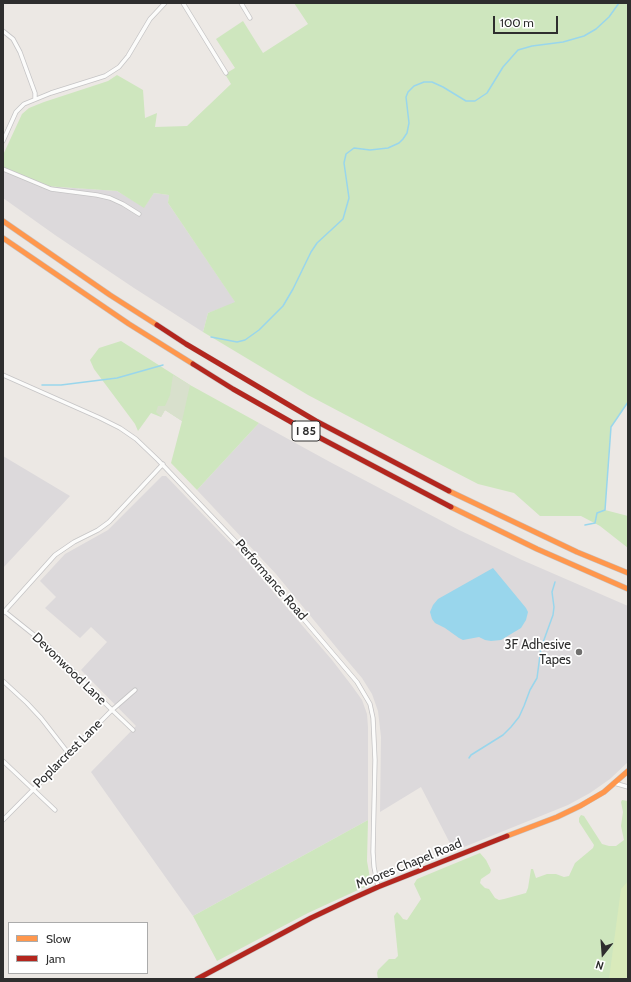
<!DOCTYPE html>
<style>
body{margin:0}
#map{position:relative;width:631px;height:982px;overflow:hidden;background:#ece8e4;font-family:Cabin,sans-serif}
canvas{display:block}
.frame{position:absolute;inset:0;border:4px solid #2e2e2e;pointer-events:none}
.legend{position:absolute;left:8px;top:922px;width:140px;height:52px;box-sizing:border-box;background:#fff;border:1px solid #ababab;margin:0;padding:5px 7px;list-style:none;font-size:12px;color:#2e2e2e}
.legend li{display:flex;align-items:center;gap:8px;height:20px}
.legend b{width:20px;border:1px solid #ababab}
.north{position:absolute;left:583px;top:934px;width:40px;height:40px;-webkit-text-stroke:3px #fff;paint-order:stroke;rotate:197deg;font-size:11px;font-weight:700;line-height:16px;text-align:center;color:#2e2e2e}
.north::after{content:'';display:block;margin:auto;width:14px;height:18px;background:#2e2e2e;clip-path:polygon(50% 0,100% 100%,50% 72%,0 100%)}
.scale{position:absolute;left:493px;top:16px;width:65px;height:18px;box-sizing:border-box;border:2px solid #2e2e2e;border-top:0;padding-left:5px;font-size:12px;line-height:14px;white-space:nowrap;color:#2e2e2e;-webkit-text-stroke:3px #fff;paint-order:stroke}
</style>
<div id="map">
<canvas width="631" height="982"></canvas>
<div class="frame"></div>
<ul class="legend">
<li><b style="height:5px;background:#ff974d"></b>Slow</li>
<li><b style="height:5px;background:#b3261e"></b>Jam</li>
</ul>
<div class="north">N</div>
<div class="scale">100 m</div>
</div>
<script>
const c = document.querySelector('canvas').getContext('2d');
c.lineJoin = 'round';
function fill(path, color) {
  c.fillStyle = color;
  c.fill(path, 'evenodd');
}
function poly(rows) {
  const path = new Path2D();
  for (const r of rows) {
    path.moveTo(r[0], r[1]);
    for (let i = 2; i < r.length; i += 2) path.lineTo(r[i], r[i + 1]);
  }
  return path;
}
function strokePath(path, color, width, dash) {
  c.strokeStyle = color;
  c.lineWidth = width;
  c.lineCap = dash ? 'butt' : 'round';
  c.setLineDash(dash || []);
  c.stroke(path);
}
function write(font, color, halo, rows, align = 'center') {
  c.font = font + ' Cabin,sans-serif';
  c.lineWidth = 3.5;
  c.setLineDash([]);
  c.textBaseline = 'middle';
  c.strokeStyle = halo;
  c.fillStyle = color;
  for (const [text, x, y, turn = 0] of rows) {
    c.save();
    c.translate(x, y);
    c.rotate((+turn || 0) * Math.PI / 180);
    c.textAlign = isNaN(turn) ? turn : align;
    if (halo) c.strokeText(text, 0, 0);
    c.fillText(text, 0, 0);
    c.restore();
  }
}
fill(poly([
 [3,168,46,186,117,191,144,207,154,193,169,195,168,203,236,303,208,313,203,332,134,288,55,235,3,198],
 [259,423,330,462,459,530,522,560,628,606,628,762,610,779,590,793,568,805,454,851,421,787,380,812,381,737,378,711,372,694,362,678,345,658,276,574,197,490],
 [3,456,70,496,3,568],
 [162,476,166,476,238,551,332,660,352,686,362,700,367,714,368,727,368,820,193,916,91,772,136,726,81,670,107,642,91,627,80,638,45,608,56,597,40,581,65,554,108,530]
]), '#dcd9db');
fill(poly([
 [294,3,628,3,628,402,611,427,605,510,628,516,628,548,600,526,581,516,540,516,514,493,478,484,420,454,308,395,203,332,208,313,235,302,168,203,169,195,154,193,144,208,117,191,45,186,3,168,3,155,22,114,29,108,44,102,99,84,108,81,117,75,143,90,145,118,157,113,155,127,187,126,231,84,225,74,235,68,216,39,243,21,263,53,308,24],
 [121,341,190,385,259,423,197,490,171,463,182,421,165,410,161,417,151,413,138,431,135,424,94,369,90,360,99,348],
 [622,800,628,801,628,979,378,979,377,973,378,970,389,959,395,959,398,956,394,916,397,912,400,915,403,919,407,920,421,899,414,884,417,879,480,853,486,860,491,870,490,873,481,879,480,883,485,888,489,889,495,898,499,900,504,899,526,893,528,888,531,869,533,869,536,878,547,874,556,874,564,877,569,876,575,863,593,848,594,845,579,822,579,818,581,815,584,816,602,844,609,846,616,846,624,840,621,826,623,812,621,802],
 [368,820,367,861,371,884,308,913,217,961,193,916]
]), '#cee6be');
fill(poly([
 [173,375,190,385,182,421,165,410,161,417,156,412,158,406,165,406,170,395]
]), '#d8e0cc');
fill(poly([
 [628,881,628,979,609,979,621,889]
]), '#d9eabb');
fill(poly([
 [493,568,526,608,528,612,526,620,521,628,501,640,491,641,485,640,479,637,463,640,459,638,445,628,435,623,432,619,430,612,433,605,438,599]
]), '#99d6ec');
strokePath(poly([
 [211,337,237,342,245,340,259,330,283,306,293,289,311,252,317,243,343,219,349,198,344,163,346,154,354,148,370,150,388,148,399,143,403,139,407,133,409,123,406,97,408,92,414,86,424,82,432,82,443,87,466,101,475,101,487,93,503,67,518,50,532,46,563,42,584,36,596,29,609,17,619,3],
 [42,385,61,385,117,378,163,365],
 [585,525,595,523,597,513,605,510,611,427,628,402],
 [469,758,471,755,503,735,511,727,519,717,524,706,530,690,537,678,541,648,553,615,554,607,552,592,555,582]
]), '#99d6ec', 1.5);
const street = poly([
 [183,3,226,73],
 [241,3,250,18],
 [3,31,13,39,20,52,35,93,35,99],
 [3,141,16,112,24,104,51,93,105,76,119,67,128,56,150,19,165,3],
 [3,169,51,189,97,195,110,198,123,204,139,214],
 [3,375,100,418,120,428,136,439,158,460,255,562,357,682,370,704,373,718,375,760,373,852,374,867,378,887],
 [4,611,49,647,112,710,133,730],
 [3,613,55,555,74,542,98,530,109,522,163,464],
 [3,681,27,703,41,718,69,754],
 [3,761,55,810],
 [614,783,628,787],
 [3,820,112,710,135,690]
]);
const slow = poly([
 [3,221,110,295,157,325],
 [3,238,129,324,193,364],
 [449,491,577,552,628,573],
 [451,507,537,549,628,589],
 [507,836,557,817,580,806,604,792,628,771]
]);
const jam = poly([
 [157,325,186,344,316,421,449,491],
 [193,364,233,389,307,431,451,507],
 [197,979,311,918,349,900,378,887,507,836]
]);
strokePath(street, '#c5c4c5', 5);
strokePath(slow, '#c5c4c5', 6);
strokePath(jam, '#c5c4c5', 6);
strokePath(street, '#fcfcfb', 3.5);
strokePath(slow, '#ff974d', 5);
strokePath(jam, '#b3261e', 5);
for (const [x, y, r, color] of [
 [579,652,4,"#706f6e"]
]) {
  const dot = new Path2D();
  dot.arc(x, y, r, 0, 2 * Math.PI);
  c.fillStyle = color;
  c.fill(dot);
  strokePath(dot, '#fff', 1.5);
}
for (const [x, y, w] of [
 [306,431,28]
]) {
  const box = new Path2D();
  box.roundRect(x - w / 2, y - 10, w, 20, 3);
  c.fillStyle = '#fff';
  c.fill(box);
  strokePath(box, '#2e2e2e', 1);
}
write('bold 12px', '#2e2e2e', null, [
 ["I 85",306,431]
]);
write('13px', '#2e2e2e', '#fff', [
 ["Performance Road",271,580,49],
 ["Devonwood Lane",69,669,44],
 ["Poplarcrest Lane",68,754,-45],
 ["Moores Chapel Road",409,864,-22]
]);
write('13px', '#2e2e2e', '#fff', [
 ["3F Adhesive",571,645],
 ["Tapes",571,660]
], 'right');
</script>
